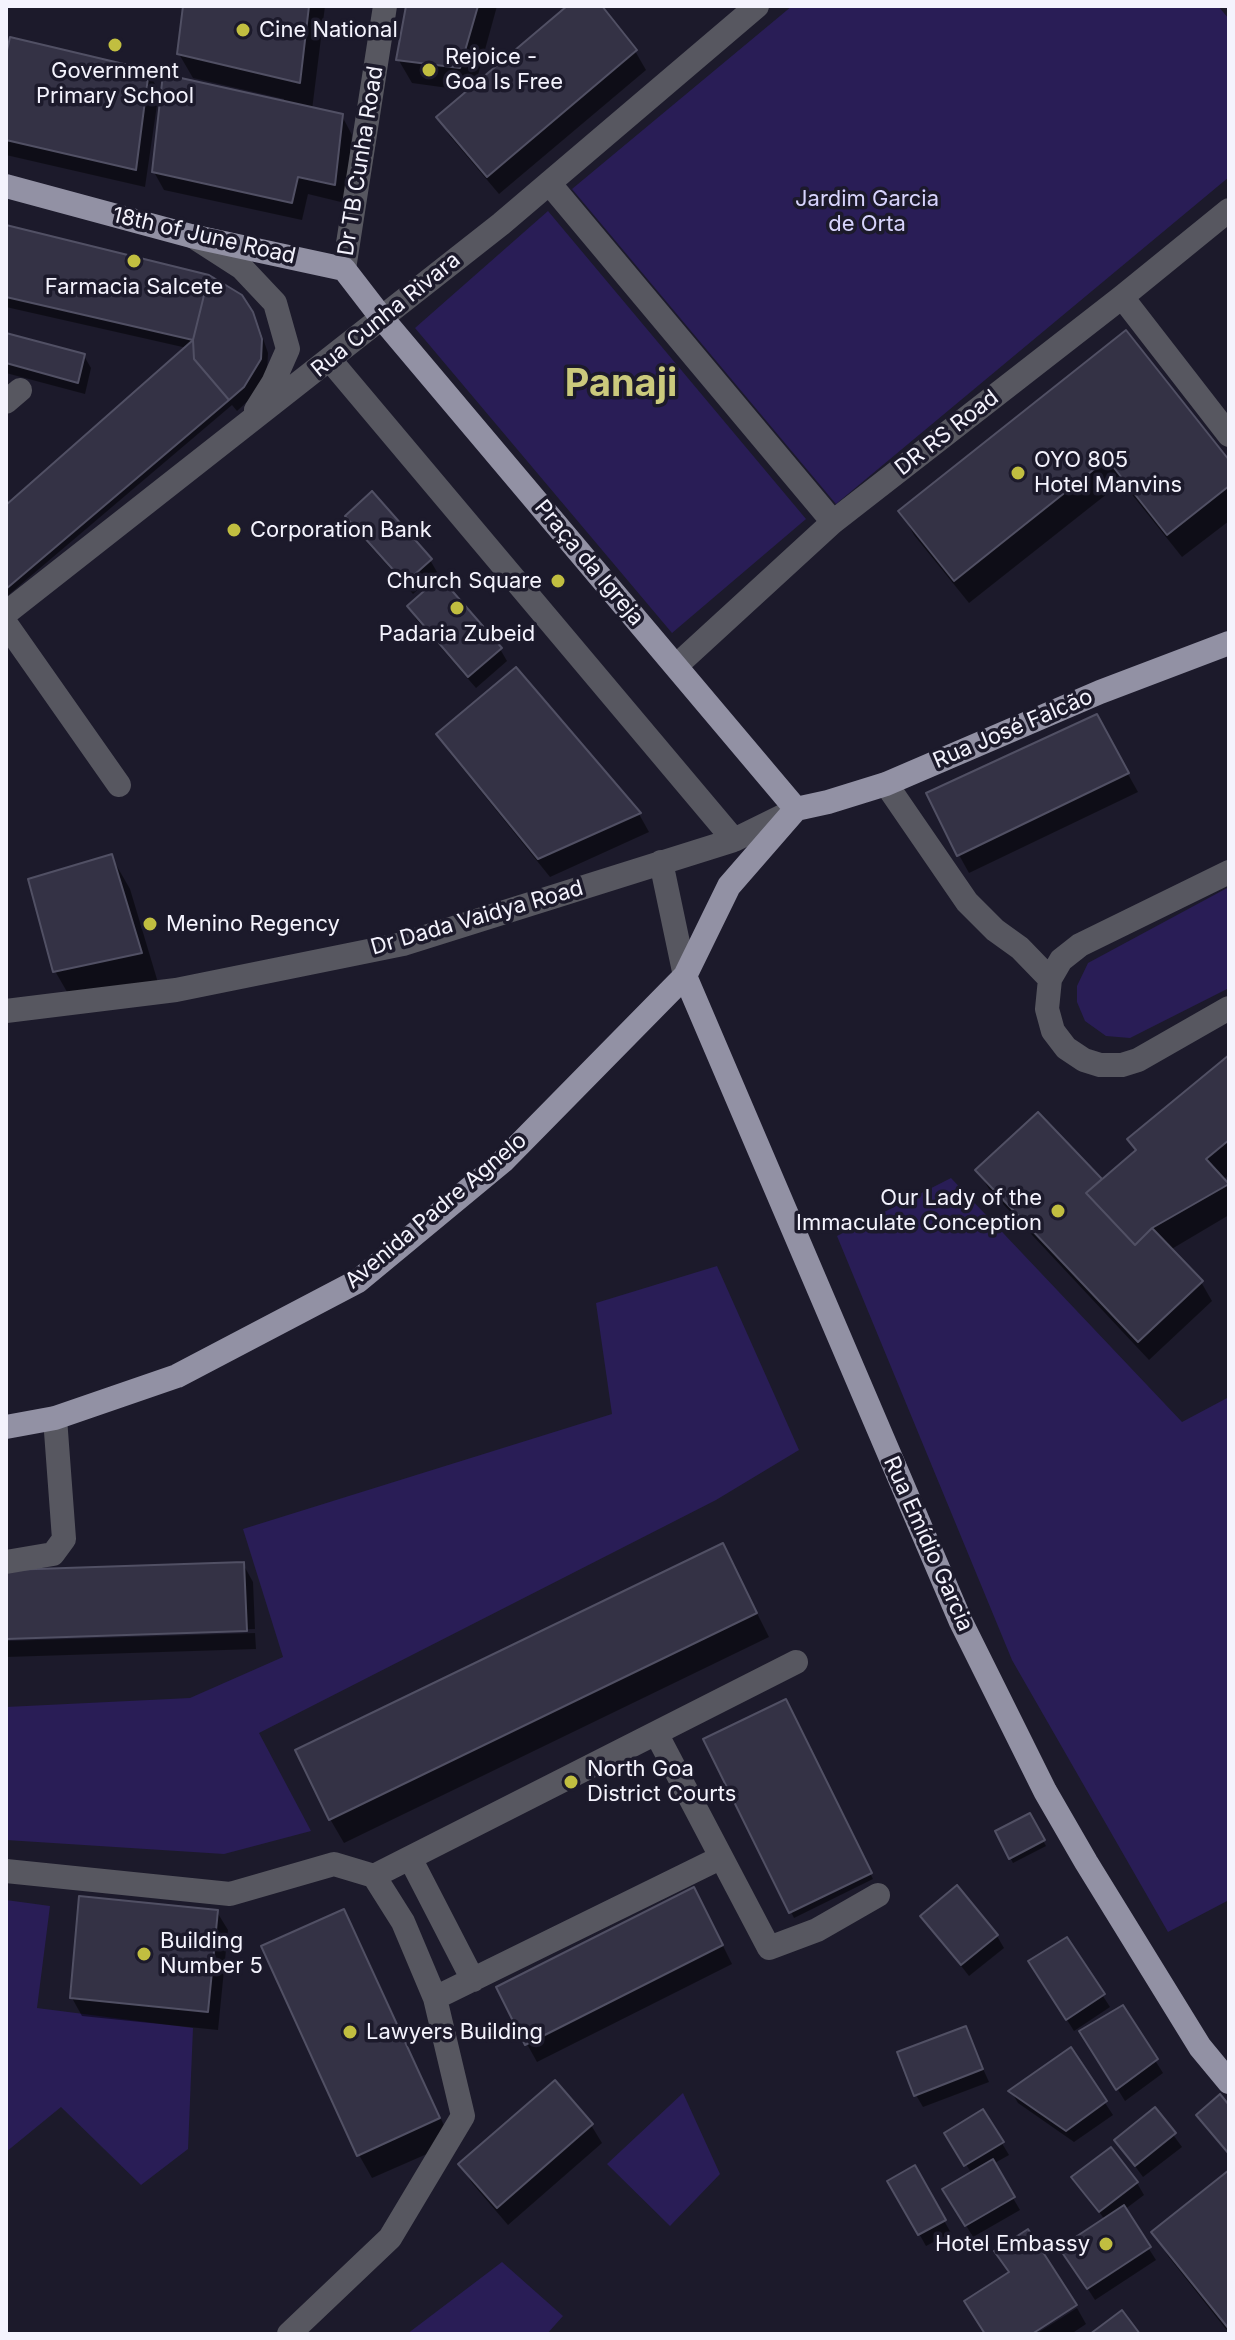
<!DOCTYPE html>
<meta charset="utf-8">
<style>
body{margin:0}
#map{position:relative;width:1235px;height:2340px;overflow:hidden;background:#1c1a2b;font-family:Inter,sans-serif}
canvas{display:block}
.frame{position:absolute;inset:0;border:8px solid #f4f3fd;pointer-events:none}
</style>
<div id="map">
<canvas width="1235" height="2340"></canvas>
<div class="frame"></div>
</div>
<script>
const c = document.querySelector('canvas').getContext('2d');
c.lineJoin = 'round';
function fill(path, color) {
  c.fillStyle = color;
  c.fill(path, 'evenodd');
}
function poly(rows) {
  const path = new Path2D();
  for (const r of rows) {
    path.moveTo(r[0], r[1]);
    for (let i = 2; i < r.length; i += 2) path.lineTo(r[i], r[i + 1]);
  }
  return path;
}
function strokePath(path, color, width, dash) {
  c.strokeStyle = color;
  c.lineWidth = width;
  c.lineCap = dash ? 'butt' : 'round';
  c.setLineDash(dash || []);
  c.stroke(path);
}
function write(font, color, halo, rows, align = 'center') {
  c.font = font + ' Inter,sans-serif';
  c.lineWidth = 7;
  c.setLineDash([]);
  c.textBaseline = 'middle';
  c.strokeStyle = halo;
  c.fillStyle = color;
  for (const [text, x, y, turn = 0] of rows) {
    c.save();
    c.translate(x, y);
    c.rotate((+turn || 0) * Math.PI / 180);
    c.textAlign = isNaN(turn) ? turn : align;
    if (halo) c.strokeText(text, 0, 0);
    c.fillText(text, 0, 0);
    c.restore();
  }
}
fill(poly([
 [792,6,1218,6,1229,19,1229,177,836,504,572,189],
 [548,211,806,519,672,633,415,328],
 [1229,887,1229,988,1130,1038,1106,1036,1085,1021,1077,1002,1077,986,1088,963],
 [951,1178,1182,1422,1229,1397,1229,1900,1168,1932,1012,1660,837,1236],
 [717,1266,799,1450,716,1500,259,1733,311,1831,224,1854,6,1840,6,1707,190,1698,283,1657,243,1529,612,1414,596,1303],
 [6,1900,50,1906,37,2008,193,2028,188,2149,141,2185,61,2107,6,2152],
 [683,2093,720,2174,670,2226,607,2164],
 [502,2262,563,2316,547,2334,407,2334]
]), '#291d56');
fill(poly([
 [185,6,325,6,312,110,342,116,352,135,345,203,308,194,302,220,164,190,154,172,284,103,284,99,193,78,179,54],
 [408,6,497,6,475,86,570,6,599,6,635,51,646,70,499,194,449,135,439,117,470,91,412,83,398,59],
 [6,49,8,53,148,72,159,91,145,187,6,155],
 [6,227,241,297,259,327,268,353,267,372,250,399,237,411,232,405,6,597,6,507,187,348,6,307],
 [1126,333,1229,463,1229,521,1182,557,1122,482,969,603,914,535,901,511],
 [6,335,84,356,91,368,85,394,6,373],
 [347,516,430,560,437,572,413,594,354,528],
 [409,606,500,649,507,661,476,688,416,619],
 [516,670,639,814,649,832,550,877,450,753,439,735],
 [1096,717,1138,792,969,873,959,855],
 [111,856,130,889,159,986,74,1004,55,971],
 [1229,1058,1229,1175,1223,1180,1229,1187,1229,1215,1170,1250,1201,1282,1212,1301,1149,1360,989,1189,978,1170,1100,1180,1102,1182,1137,1152,1130,1139],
 [723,1546,769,1637,344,1843,330,1819],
 [243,1564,253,1582,255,1629,6,1637],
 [255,1633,256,1649,6,1657,6,1641],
 [785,1702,873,1879,794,1918,706,1740],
 [1029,1815,1046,1846,1013,1863,997,1832],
 [704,1908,732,1964,537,2062,527,2044],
 [343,1911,357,1935,452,2143,372,2178,359,2155],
 [217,1912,228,1930,218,2030,82,2016,72,1998],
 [922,1916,997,1936,1004,1948,969,1976],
 [1066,1939,1110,2007,1074,2031,1038,1974],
 [1122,2008,1163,2073,1125,2101,1089,2043],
 [965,2029,989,2082,923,2107,916,2095],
 [1070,2050,1113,2115,1074,2142,1018,2103,1011,2091],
 [1229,2108,1229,2155,1198,2115],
 [1155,2110,1182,2147,1143,2177,1116,2140],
 [983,2112,1009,2155,993,2164,1020,2210,973,2237,945,2190,972,2174,947,2134],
 [591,2125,602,2143,508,2225,472,2183,461,2165],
 [914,2168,951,2233,926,2246,890,2182],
 [1229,2173,1229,2333,1168,2256,1154,2232],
 [1074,2177,1137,2183,1144,2195,1124,2210,1156,2260,1095,2300,1069,2260,1105,2220],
 [1077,2308,1086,2324,1071,2334,1036,2334]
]), '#0007');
const building = poly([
 [183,6,309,6,300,83,177,54,183,6],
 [406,6,478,6,460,68,396,60,406,6],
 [567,6,602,6,637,50,487,177,436,117,567,6],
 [10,37,149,70,136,170,6,140,6,55,10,37],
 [163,74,343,114,335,185,298,177,292,203,152,172,163,74],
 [6,225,209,275,193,340,6,297,6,225],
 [209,275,242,295,253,312,262,339,261,359,244,387,229,400,194,359,193,340,209,275],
 [1126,330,1229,460,1229,486,1167,535,1107,459,954,581,898,511,1126,330],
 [6,333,85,354,78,383,6,363,6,333],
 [193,340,194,359,229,400,6,589,6,505,193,340],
 [372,491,432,559,405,583,345,516,372,491],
 [440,577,502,648,468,677,407,606,440,577],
 [516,667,641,813,538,859,436,734,516,667],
 [1097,714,1129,773,957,856,926,793,1097,714],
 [112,854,142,953,53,972,28,879,112,854],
 [1229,1055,1229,1140,1206,1159,1229,1184,1152,1228,1135,1245,1086,1193,1136,1150,1127,1139,1229,1055],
 [1038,1112,1102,1179,1086,1193,1135,1245,1152,1228,1203,1281,1138,1342,975,1170,1038,1112],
 [723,1543,757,1613,329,1820,295,1750,723,1543],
 [244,1562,247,1631,6,1639,6,1570,244,1562],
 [786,1699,872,1873,789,1913,703,1739,786,1699],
 [1030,1813,1045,1840,1009,1859,995,1831,1030,1813],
 [957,1885,998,1935,961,1965,920,1916,957,1885],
 [694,1887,723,1945,525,2045,496,1987,694,1887],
 [79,1896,218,1910,208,2012,70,1998,79,1896],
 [344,1909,440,2118,357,2156,261,1946,344,1909],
 [1067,1937,1105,1994,1066,2020,1028,1961,1067,1937],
 [1123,2005,1158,2059,1116,2090,1079,2031,1123,2005],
 [966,2026,983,2069,914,2096,897,2052,966,2026],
 [1071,2047,1107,2101,1066,2131,1008,2091,1071,2047],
 [555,2080,593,2124,497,2208,458,2164,555,2080],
 [1220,2094,1229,2105,1229,2154,1196,2115,1220,2094],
 [1155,2107,1176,2133,1135,2166,1114,2140,1155,2107],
 [983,2109,1004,2142,964,2166,944,2133,983,2109],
 [1111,2147,1138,2182,1099,2212,1071,2177,1111,2147],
 [993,2159,1015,2197,965,2226,942,2189,993,2159],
 [915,2165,946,2220,918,2235,887,2181,915,2165],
 [1229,2170,1229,2329,1151,2232,1229,2170],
 [1124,2205,1151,2247,1087,2289,1059,2248,1124,2205],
 [1028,2229,1077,2305,1032,2334,985,2334,964,2301,1009,2272,994,2251,1028,2229],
 [1122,2310,1140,2334,1090,2334,1122,2310]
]);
fill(building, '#343245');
strokePath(building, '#515064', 2);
strokePath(poly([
 [549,183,833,522],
 [197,239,242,268,275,303,288,349,273,383,256,410],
 [344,269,385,6],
 [1122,297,1229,435],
 [330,360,734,840],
 [6,402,20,390],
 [6,613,501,224,757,6],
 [6,624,119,785],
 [676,666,833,522,1122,297,1229,210],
 [886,784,967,902,995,930,1020,948,1050,979],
 [661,862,685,976],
 [1229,872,1080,945,1061,960,1050,979,1047,1009,1053,1031,1066,1048,1084,1060,1100,1065,1122,1065,1138,1060,1229,1008],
 [6,1011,176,990,403,944,734,840,795,810],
 [6,1562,53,1554,64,1539,55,1418],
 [656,1733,769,1948,817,1930,878,1895],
 [410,1858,473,1980],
 [6,1871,230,1894,334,1864,374,1876,403,1922,435,1998,463,2116,390,2238,289,2334],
 [374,1876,796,1662],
 [435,1998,720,1858]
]), '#575760', 24);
strokePath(poly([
 [6,186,191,236,344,269,381,317,796,809],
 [796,809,828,802,886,784,1100,692,1229,643],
 [685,976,961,1622,1045,1791,1086,1862,1200,2047,1229,2082],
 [6,1427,55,1418,177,1376,358,1281,503,1161,685,976,729,886,796,809]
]), '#9291a4', 24);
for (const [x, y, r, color] of [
 [243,30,8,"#c1be40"],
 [115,45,8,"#c1be40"],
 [429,70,8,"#c1be40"],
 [134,261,8,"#c1be40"],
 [1018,473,8,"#c1be40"],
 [234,530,8,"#c1be40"],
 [558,581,8,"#c1be40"],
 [457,608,8,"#c1be40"],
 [150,924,8,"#c1be40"],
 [1058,1211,8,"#c1be40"],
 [571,1782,8,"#c1be40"],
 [144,1954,8,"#c1be40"],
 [350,2032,8,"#c1be40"],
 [1106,2244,8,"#c1be40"]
]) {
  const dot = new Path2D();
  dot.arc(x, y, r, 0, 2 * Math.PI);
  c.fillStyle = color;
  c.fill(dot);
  strokePath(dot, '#1c1a2b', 3);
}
write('22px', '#f4f3fd', '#1c1a2b', [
 ["Cine National",259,30],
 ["Rejoice -",445,57],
 ["Goa Is Free",445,82],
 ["Government",115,71,"center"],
 ["Primary School",115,96,"center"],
 ["Farmacia Salcete",134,287,"center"],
 ["OYO 805",1034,460],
 ["Hotel Manvins",1034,485],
 ["Corporation Bank",250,530],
 ["Church Square",542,581,"right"],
 ["Padaria Zubeid",457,634,"center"],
 ["Menino Regency",166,924],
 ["Our Lady of the",1042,1198,"right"],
 ["Immaculate Conception",1042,1223,"right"],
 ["North Goa",587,1769],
 ["District Courts",587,1794],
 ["Building",160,1941],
 ["Number 5",160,1966],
 ["Lawyers Building",366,2032],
 ["Hotel Embassy",1090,2244,"right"]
], 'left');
write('22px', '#f4f3fd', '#1c1a2b', [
 ["Dr TB Cunha Road",361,161,-81],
 ["18th of June Road",204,236,13],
 ["Rua Cunha Rivara",386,315,-39],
 ["DR RS Road",947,433,-38],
 ["Praça da Igreja",589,563,50],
 ["Rua José Falcão",1013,729,-23],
 ["Dr Dada Vaidya Road",477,918,-16],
 ["Avenida Padre Agnelo",436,1211,-40],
 ["Rua Emídio Garcia",928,1544,66]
]);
write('22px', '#d7d4fc', '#1c1a2b', [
 ["Jardim Garcia",867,199],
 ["de Orta",867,224]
]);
write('bold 38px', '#cbca7c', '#1c1a2b', [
 ["Panaji",621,385]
]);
</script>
